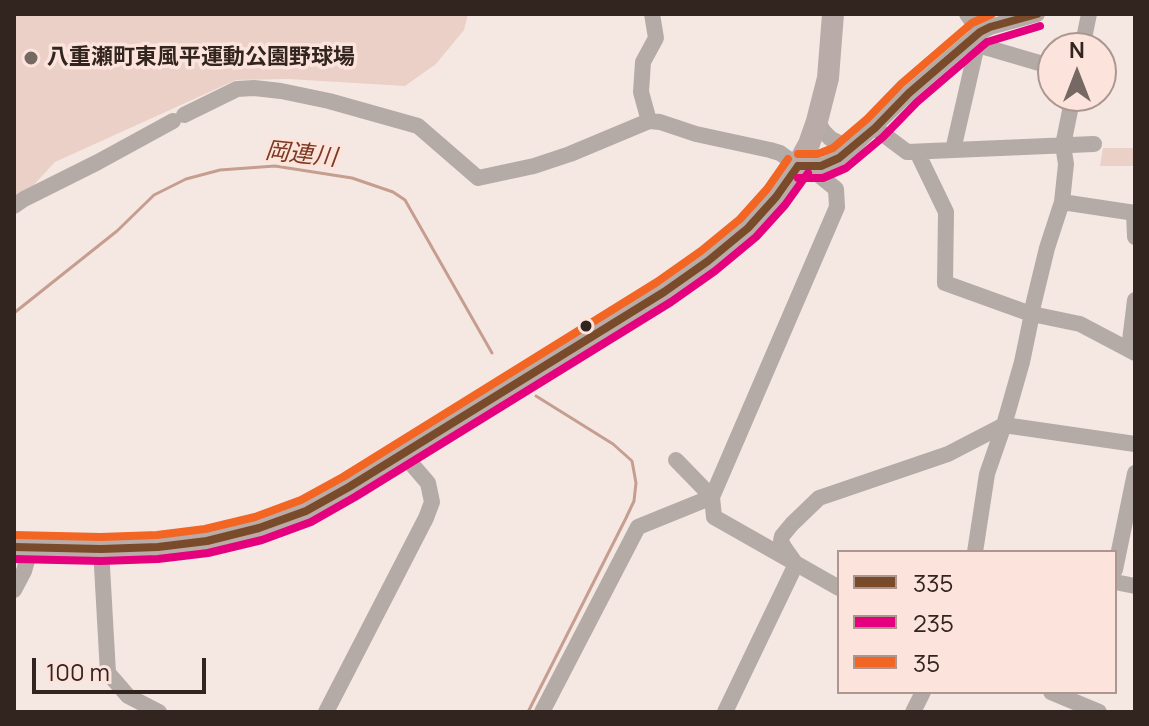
<!DOCTYPE html>
<meta charset="utf-8">
<style>
body{margin:0}
#map{position:relative;width:1149px;height:726px;overflow:hidden;background:#f5e8e3;font-family:Manrope,sans-serif}
canvas{display:block}
.frame{position:absolute;inset:0;border:16px solid #32241f;pointer-events:none}
.legend{position:absolute;left:837px;top:550px;width:280px;height:144px;box-sizing:border-box;background:#fce4dc;border:2px solid #ab9790;margin:0;padding:10px 14px;list-style:none;font-size:24px;color:#32241f}
.legend li{display:flex;align-items:center;gap:16px;height:40px}
.legend b{width:40px;border:2px solid #ab9790}
.north{position:absolute;left:1037px;top:32px;width:80px;height:80px;box-sizing:border-box;background:#fce4dc;border:2px solid #ab9790;border-radius:50%;rotate:0deg;font-size:22px;font-weight:700;line-height:32px;text-align:center;color:#32241f}
.north::after{content:'';display:block;margin:auto;width:28px;height:36px;background:#766964;clip-path:polygon(50% 0,100% 100%,50% 72%,0 100%)}
.scale{position:absolute;left:32px;top:658px;width:174px;height:36px;box-sizing:border-box;border:4px solid #32241f;border-top:0;padding-left:10px;font-size:24px;line-height:28px;white-space:nowrap;color:#32241f;-webkit-text-stroke:6px #fce4dc;paint-order:stroke}
</style>
<div id="map">
<canvas width="1149" height="726"></canvas>
<div class="frame"></div>
<ul class="legend">
<li><b style="height:10px;background:#7a4b2a"></b>335</li>
<li><b style="height:10px;background:#e5007d"></b>235</li>
<li><b style="height:10px;background:#f26522"></b>35</li>
</ul>
<div class="north">N</div>
<div class="scale">100 m</div>
</div>
<script>
const c = document.querySelector('canvas').getContext('2d');
c.lineJoin = 'round';
function fill(path, color) {
  c.fillStyle = color;
  c.fill(path, 'evenodd');
}
function poly(rows) {
  const path = new Path2D();
  for (const r of rows) {
    path.moveTo(r[0], r[1]);
    for (let i = 2; i < r.length; i += 2) path.lineTo(r[i], r[i + 1]);
  }
  return path;
}
function strokePath(path, color, width, dash) {
  c.strokeStyle = color;
  c.lineWidth = width;
  c.lineCap = dash ? 'butt' : 'round';
  c.setLineDash(dash || []);
  c.stroke(path);
}
function write(font, color, halo, rows, align = 'center') {
  c.font = font + ' Manrope,"Noto Sans JP",sans-serif';
  c.lineWidth = 7;
  c.setLineDash([]);
  c.textBaseline = 'middle';
  c.strokeStyle = halo;
  c.fillStyle = color;
  for (const [text, x, y, turn = 0] of rows) {
    c.save();
    c.translate(x, y);
    c.rotate((+turn || 0) * Math.PI / 180);
    c.textAlign = isNaN(turn) ? turn : align;
    if (halo) c.strokeText(text, 0, 0);
    c.fillText(text, 0, 0);
    c.restore();
  }
}
fill(poly([
 [14,14,468,14,464,30,436,64,405,86,288,79,236,80,55,162,30,189,14,199],
 [1103,148,1135,148,1135,166,1100,166]
]), '#ebd0c7');
strokePath(poly([
 [14,313,117,231,154,195,186,179,220,170,275,166,352,178,393,192,405,200,492,353],
 [528,712,626,518,634,501,636,483,632,461,613,444,536,396]
]), '#c69e90', 3);
strokePath(poly([
 [978,45,1053,67],
 [1082,48,1089,14],
 [184,115,237,89,254,88,281,91,329,101,418,126,478,178,534,166,570,154,649,121,660,122,696,134,770,150,780,153,798,166,821,166,839,158,854,146,909,93,980,32,990,27,1037,14],
 [649,121,641,92,643,62,656,38,652,14],
 [817,121,824,132,831,139,841,144,854,146],
 [875,128,907,152,1094,144],
 [953,150,980,32,967,14],
 [917,152,946,212,945,283,1031,314,1047,248,1062,202,1066,164,1063,145,1073,96],
 [1062,202,1135,213],
 [14,206,24,199,98,162,173,121],
 [1134,213,1135,237],
 [1129,349,1135,300],
 [676,460,712,497,714,517,839,588],
 [101,549,108,673,128,696,159,712],
 [975,552,987,474,1004,425,1022,362,1032,314,1080,324,1135,353],
 [796,564,784,547,781,541,782,536,792,524,819,498,948,454,1004,425,1135,444],
 [1115,570,1135,473],
 [1115,582,1135,586],
 [14,590,24,571,31,547],
 [1051,692,1099,712],
 [326,712,426,518,432,502,428,483,403,454],
 [542,712,638,527,712,497,837,207,836,189,808,166],
 [725,712,796,564],
 [913,712,923,692]
]), '#b4aba7', 16);
strokePath(poly([
 [14,547,101,549,158,547,207,541,259,528,306,511,349,487,664,292,708,261,748,228,790,179,809,144,817,121,828,78,833,14]
]), '#b9aca8', 22);
strokePath(poly([
 [798,166,821,166,839,158,875,128,909,93,980,32,990,27,1037,14],
 [14,547,101,549,158,547,207,541,259,528,306,511,349,487,664,292,708,261,748,228,776,197,798,166]
]), '#7a4b2a', 8);
strokePath(poly([
 [798,178,823,178,846,168,883,137,917,102,987,42,1040,26],
 [14,559,101,561,158,559,208,553,262,540,311,522,355,497,671,302,715,271,756,237,785,205,808,173]
]), '#e5007d', 8);
strokePath(poly([
 [798,154,818,154,833,148,867,119,901,84,972,23,992,14],
 [14,535,101,537,157,535,205,529,255,517,301,500,343,477,657,282,701,251,740,219,767,189,788,159]
]), '#f26522', 8);
for (const [x, y, r, color] of [
 [31,58,8,"#766964"],
 [586,326,7,"#32241f"]
]) {
  const dot = new Path2D();
  dot.arc(x, y, r, 0, 2 * Math.PI);
  c.fillStyle = color;
  c.fill(dot);
  strokePath(dot, '#fce4dc', 3);
}
write('bold 22px', '#32241f', '#fce4dc', [
 ["八重瀬町東風平運動公園野球場",47,58]
], 'left');
write('italic 24px', '#7d3a23', '#fce4dc', [
 ["岡連川",301,155,6]
]);
</script>
